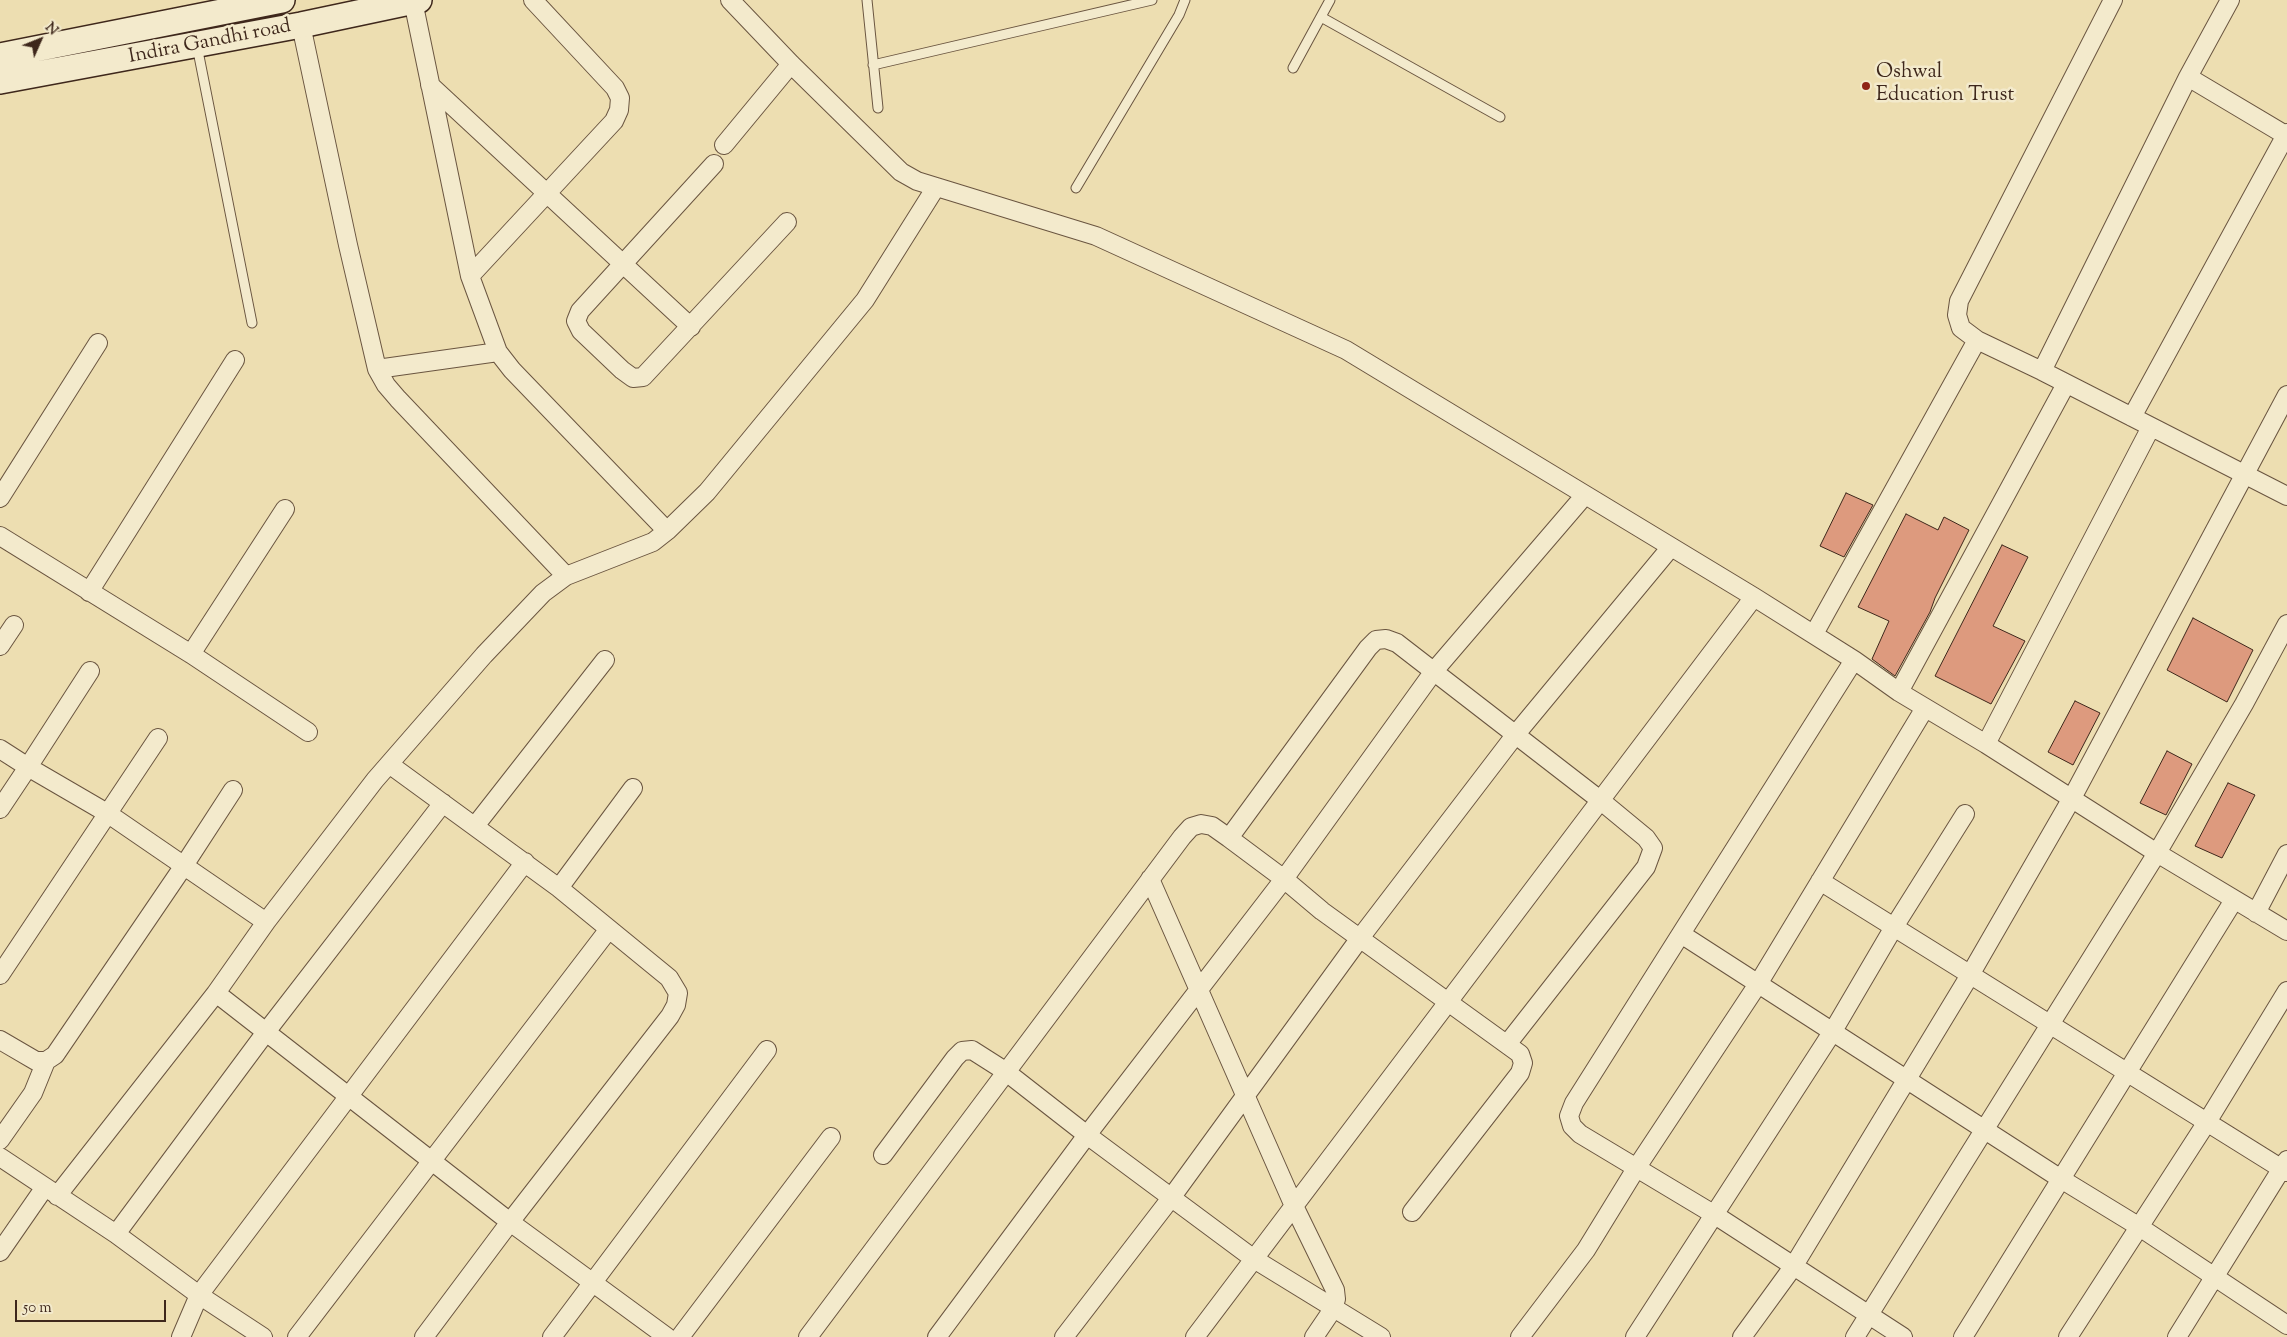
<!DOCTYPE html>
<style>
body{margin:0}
#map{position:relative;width:2287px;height:1337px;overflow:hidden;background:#eddeb1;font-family:"Sorts Mill Goudy",serif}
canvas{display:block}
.north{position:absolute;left:15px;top:15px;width:50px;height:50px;-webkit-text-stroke:4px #f3eacc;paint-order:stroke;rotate:46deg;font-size:14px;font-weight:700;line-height:20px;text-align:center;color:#3e271b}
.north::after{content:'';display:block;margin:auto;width:18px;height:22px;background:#3e271b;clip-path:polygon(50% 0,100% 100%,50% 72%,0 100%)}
.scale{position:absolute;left:15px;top:1300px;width:151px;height:22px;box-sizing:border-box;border:2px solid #3e271b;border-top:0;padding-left:6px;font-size:15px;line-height:18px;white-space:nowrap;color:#3e271b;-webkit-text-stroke:4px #f3eacc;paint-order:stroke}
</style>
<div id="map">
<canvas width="2287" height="1337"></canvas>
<div class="north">N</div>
<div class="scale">50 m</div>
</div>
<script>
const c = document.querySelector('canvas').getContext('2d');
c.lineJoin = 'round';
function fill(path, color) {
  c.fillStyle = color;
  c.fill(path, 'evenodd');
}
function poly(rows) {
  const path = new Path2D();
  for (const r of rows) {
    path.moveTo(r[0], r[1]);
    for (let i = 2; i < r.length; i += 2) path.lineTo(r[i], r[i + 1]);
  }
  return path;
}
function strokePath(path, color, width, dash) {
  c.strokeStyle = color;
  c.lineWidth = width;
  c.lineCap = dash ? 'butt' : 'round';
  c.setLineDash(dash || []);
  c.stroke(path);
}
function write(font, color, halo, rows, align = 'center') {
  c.font = font + ' "Sorts Mill Goudy",serif';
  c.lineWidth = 5;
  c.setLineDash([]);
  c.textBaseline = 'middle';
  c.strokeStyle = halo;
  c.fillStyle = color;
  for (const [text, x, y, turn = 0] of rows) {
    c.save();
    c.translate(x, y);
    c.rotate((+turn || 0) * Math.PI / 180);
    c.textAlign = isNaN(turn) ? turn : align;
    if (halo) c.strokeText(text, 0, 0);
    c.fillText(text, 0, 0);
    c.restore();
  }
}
const building = poly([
 [1846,493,1873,505,1844,557,1820,546,1846,493],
 [1906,514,1938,530,1944,517,1969,530,1935,598,1930,612,1895,676,1872,659,1889,621,1858,607,1906,514],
 [2002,545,2028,557,1993,626,2025,641,1991,704,1935,676,2002,545],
 [2193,618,2253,650,2227,702,2167,670,2193,618],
 [2075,701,2100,713,2073,765,2048,752,2075,701],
 [2167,751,2192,764,2166,815,2140,803,2167,751],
 [2228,783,2255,795,2222,858,2195,846,2228,783]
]);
fill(building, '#dd9a7e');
strokePath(building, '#3e271b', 1);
const lane = poly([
 [867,0,878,108],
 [1321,17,1500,117],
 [197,46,252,323],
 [873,65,1152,0],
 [1293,68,1330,0],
 [1076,188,1179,15,1185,0]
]);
const street = poly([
 [730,0,791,64,901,172,917,181,1096,236,1346,350,1754,597,1854,660,1899,692,1986,744,2157,853,2287,931],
 [2113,0,1959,301,1957,315,1961,328,1977,340,2042,371,2287,496],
 [413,1,470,276,498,352,512,370,667,531],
 [301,25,348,245,377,369,386,385,398,399,566,576],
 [2188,77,2287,136],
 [430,85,691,327],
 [724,145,791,64],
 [714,164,580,311,576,321,581,331,622,370,633,378,643,377,787,222],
 [470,276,614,121,619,110,620,98,615,88,533,0],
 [377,369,498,352],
 [2042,371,2188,77,2230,0],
 [2132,417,2287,133],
 [0,498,98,343],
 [0,536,191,654,308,732],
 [89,592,235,360],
 [1814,634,1977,340],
 [0,646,14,625],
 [191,654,285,509],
 [1854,660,1574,1103,1569,1116,1572,1126,1580,1134,1715,1215,1903,1337],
 [90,671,28,767,107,813,266,922,216,993],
 [1899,692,2066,384],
 [1986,744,2151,427],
 [0,749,28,767,0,809],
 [475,826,605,660],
 [1229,838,1368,648,1376,640,1386,639,1397,643,1600,800,1646,838,1653,848,1646,867,1508,1043],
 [1150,879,1294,1206,1335,1290,1336,1299,1333,1309,1314,1337],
 [1820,881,2287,1172],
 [559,888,633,788],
 [2256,913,2287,854],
 [266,922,375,780,484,655,543,593,566,576,653,542,667,531,707,492,865,300,936,187],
 [1681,934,2061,1179,2138,1226,2287,1325],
 [0,975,158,738],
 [0,1040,36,1061,46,1061,55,1055,183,867,233,790],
 [0,1140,33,1093,46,1061],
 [883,1155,955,1058,962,1051,972,1050,1005,1071,1087,1135,1254,1259,1381,1337],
 [0,1157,116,1234,199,1295,263,1337],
 [57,1196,216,993,510,1222,670,1016,676,1005,678,993,669,978,559,888,389,764],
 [116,1234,266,1032,443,803],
 [0,1252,45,1187],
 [181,1337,199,1295,525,862],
 [297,1337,609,929],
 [424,1337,510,1222,667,1337],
 [552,1337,767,1050],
 [680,1337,831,1137],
 [808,1337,1182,837,1191,827,1201,824,1212,826,1229,838,1284,879,1322,911,1520,1054,1523,1063,1520,1073,1412,1212],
 [937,1337,1087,1135,1284,879,1434,671,1585,495],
 [1064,1337,1171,1198,1360,938,1516,734,1671,547],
 [1195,1337,1754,597],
 [1520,1337,1586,1250,1637,1167,1758,984,1925,708],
 [1635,1337,1833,1031,1894,927,1965,814],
 [1742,1337,1793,1267,1970,975,2072,798,2287,395],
 [1855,1337,2157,853,2244,704,2287,624],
 [1963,1337,2234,900],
 [2068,1337,2207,1122,2287,991],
 [2177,1337,2287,1160]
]);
const secondary = poly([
 [0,56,282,0],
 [0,81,301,25,419,0]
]);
strokePath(lane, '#6a5540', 11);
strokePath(street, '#6a5540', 20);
strokePath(secondary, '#3e271b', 28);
strokePath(lane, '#f3eacc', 9);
strokePath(street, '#f3eacc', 18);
strokePath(secondary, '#f3eacc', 25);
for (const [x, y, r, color] of [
 [1866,86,5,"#8f2418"]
]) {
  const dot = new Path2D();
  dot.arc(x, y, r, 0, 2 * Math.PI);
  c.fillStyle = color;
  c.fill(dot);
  strokePath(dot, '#f3eacc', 2);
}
write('20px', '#3e271b', '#f3eacc', [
 ["Indira Gandhi road",210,43,-11]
]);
write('20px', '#3e271b', '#f3eacc', [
 ["Oshwal",1876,74],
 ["Education Trust",1876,97]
], 'left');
</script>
